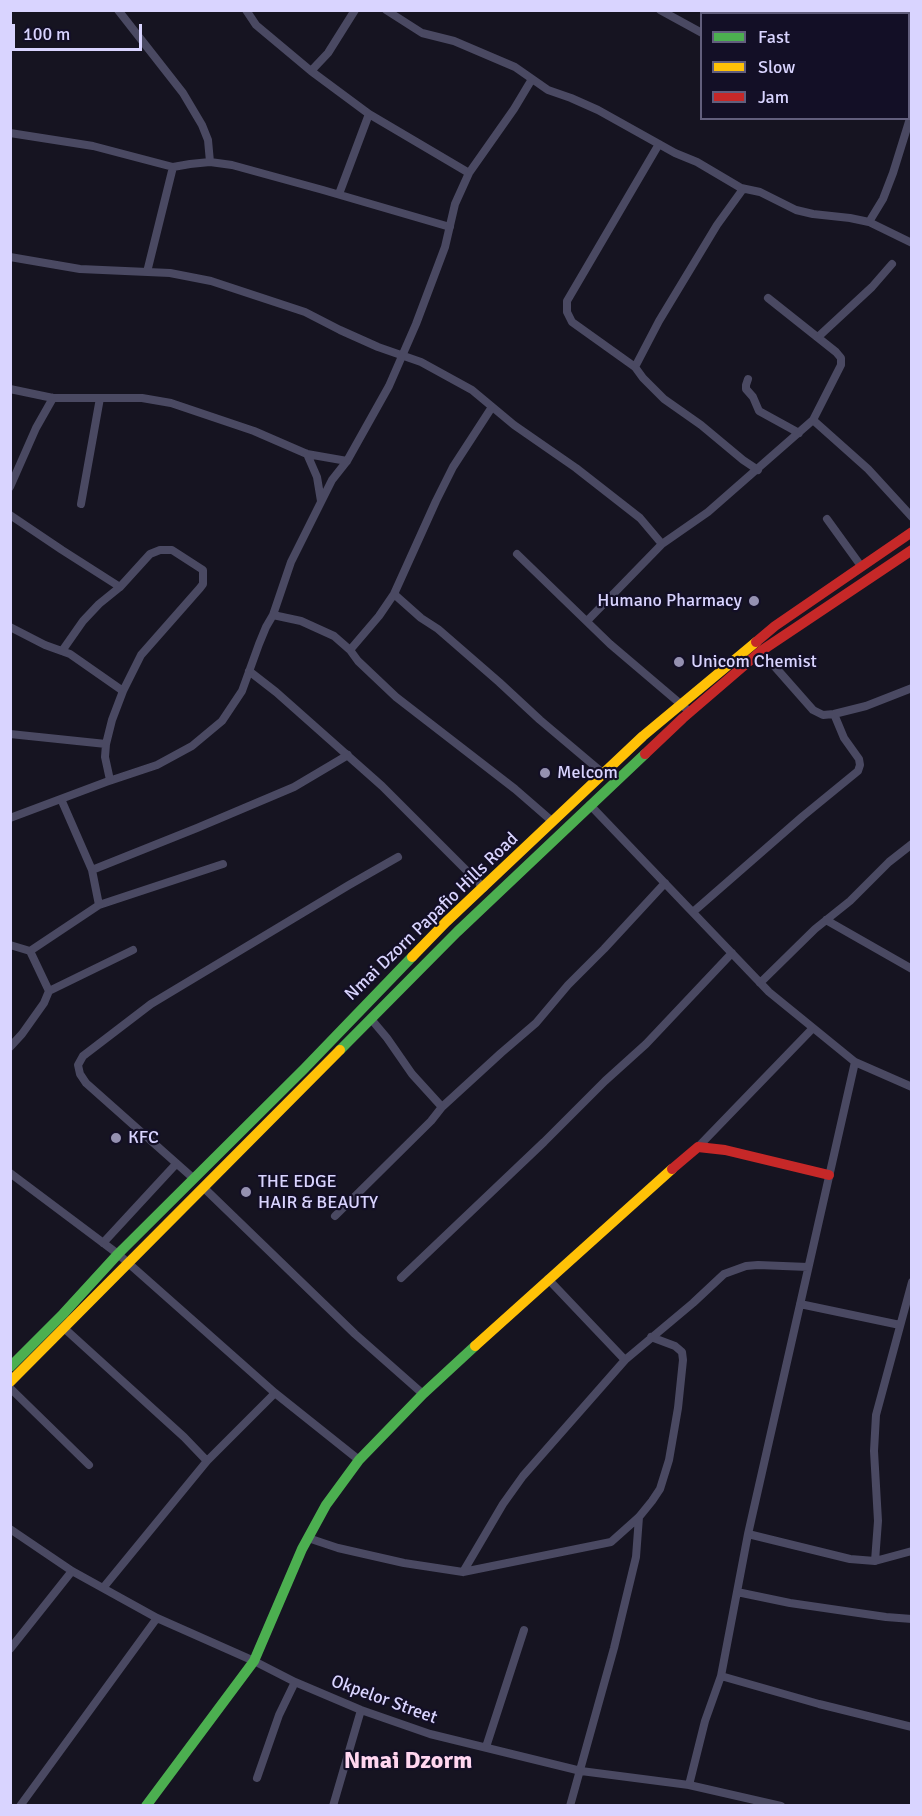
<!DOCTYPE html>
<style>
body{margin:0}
#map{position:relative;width:922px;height:1816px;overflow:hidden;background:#161421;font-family:Signika,sans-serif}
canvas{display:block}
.frame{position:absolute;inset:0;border:12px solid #d9d4ff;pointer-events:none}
.legend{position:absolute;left:700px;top:12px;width:210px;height:108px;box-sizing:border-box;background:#130f26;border:2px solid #625e7d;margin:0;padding:8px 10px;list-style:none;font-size:18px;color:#d9d4ff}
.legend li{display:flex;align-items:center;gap:12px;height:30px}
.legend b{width:30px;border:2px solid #625e7d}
.scale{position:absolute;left:12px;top:24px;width:130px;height:27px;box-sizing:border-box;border:3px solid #d9d4ff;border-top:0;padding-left:8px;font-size:18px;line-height:21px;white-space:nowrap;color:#d9d4ff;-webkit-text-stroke:4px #130f26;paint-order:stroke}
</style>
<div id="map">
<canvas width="922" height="1816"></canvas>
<div class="frame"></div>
<ul class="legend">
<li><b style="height:8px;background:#4caf50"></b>Fast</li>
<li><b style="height:8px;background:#ffc107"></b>Slow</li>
<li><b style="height:8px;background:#c62828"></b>Jam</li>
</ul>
<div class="scale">100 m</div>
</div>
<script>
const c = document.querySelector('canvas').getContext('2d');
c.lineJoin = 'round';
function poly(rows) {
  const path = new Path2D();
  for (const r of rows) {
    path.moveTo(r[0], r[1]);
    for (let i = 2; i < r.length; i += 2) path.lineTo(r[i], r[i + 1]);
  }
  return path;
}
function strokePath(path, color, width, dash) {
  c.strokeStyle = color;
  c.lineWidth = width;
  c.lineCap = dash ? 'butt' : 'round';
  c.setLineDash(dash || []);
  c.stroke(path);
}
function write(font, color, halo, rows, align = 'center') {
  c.font = font + ' Signika,sans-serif';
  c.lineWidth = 4.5;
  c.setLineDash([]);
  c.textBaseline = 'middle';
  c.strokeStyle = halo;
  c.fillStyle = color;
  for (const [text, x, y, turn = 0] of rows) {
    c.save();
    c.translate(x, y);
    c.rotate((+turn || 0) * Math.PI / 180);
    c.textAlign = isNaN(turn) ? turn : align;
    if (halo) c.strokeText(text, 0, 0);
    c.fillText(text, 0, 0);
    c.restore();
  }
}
strokePath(poly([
 [118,10,183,93,202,125,208,140,210,162],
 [246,10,256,25,311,71,328,53,355,10],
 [386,10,422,33,454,41,515,67,548,90,571,98,598,110,675,153,697,162,741,188,760,192,796,210,813,214,850,218,869,222,912,243],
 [660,10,702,33],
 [794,14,795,10],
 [311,71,369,114,469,173],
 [908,105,912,107],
 [10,133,93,146,173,167],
 [659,144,567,301,567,312,572,322,635,367,643,378,664,399,701,425,743,460,758,470],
 [339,194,369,114],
 [869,222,883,199,893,173,912,112],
 [10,257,80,269,170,273,211,281,305,312,340,330,378,347,421,362,472,390,514,425,576,468,640,518,662,544],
 [147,272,173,167,190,164,210,162,232,165,323,190,450,227],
 [818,337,872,287,892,264],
 [635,367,659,321,717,225,743,189],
 [748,379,746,385,746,389,753,397,759,411,799,433],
 [10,389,53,398,142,398,171,403,254,431,307,454,347,461],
 [813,420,868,469,912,517],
 [307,454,317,477,321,501],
 [10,487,36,428,53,398],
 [81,504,100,398],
 [10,515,62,550,120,587],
 [827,519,861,566],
 [517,554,610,644,690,712],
 [394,594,421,618,438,629,499,682,540,720,604,774],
 [273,615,301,621,334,636,350,650,358,661,396,697,515,789,553,822],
 [587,621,662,544,708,512,813,420,841,365,841,358,836,352,768,298],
 [10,627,45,645,70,654,123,691],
 [350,650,379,616,394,594,436,501,453,467,492,407],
 [62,651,83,621,99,604,120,587,150,554,160,550,172,550,203,570,203,584,200,588,141,655,123,691,112,720,106,744,105,757,110,780],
 [761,651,813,710,823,715,834,714,866,706,912,688],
 [249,671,276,692,382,786,484,888],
 [10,734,106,744],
 [61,799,92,870,99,905],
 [590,805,769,992,855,1062,912,1087],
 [10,818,106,782,157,765,192,746,222,721,242,691,259,644,266,627,273,615,291,562,332,480,347,461,389,386,416,324,445,247,455,204,469,173,514,109,532,79],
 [92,870,197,828,294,787,348,755],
 [693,912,803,816,858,771,860,765,859,759,844,738,834,714],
 [826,920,912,969],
 [10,945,30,951,49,991,44,1003,22,1034,10,1047],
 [30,951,99,905,223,864],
 [760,983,815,929,850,901,889,862,912,844],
 [49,991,133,950],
 [371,1019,387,1038,412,1074,442,1107],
 [698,1147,813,1028],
 [10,1173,118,1254,275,1393,359,1460],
 [193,1178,86,1083,80,1074,78,1065,83,1056,151,1004,349,885,398,857],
 [204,1188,355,1334,423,1394],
 [335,1216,431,1121,442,1107,501,1053,536,1023,568,985,604,949,665,883],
 [103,1243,176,1164],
 [401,1278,544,1142,605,1081,646,1044,732,953],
 [548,1279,625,1360],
 [800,1304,900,1325],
 [65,1329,184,1437,207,1461],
 [10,1388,89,1465],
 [10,1529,72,1571,157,1618,254,1661,295,1682,361,1710,430,1734,581,1771,689,1785,781,1806],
 [748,1534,850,1559,875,1561,912,1551],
 [308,1538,338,1548,404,1563,463,1572,611,1542,639,1517,652,1501,660,1489,669,1460,678,1408,683,1360,682,1352,675,1346,651,1337],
 [875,1561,878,1521,874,1451,876,1415,912,1282],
 [463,1572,503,1504,523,1476,625,1360,693,1303,724,1274,746,1266,758,1265,808,1267],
 [103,1588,207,1461,275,1393],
 [737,1592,790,1603,886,1617,912,1619],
 [10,1649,72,1571],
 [721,1676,819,1704,912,1727],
 [486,1747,524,1630],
 [257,1778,279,1715,295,1682],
 [689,1785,705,1721,721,1676,748,1534,855,1062],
 [20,1806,157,1618],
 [333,1806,361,1710],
 [570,1806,614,1648,636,1557,639,1517]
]), '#4a4962', 8);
strokePath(poly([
 [340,1050,457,932,645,754],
 [10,1367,63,1314,118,1254,304,1069,412,957],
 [146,1806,254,1661,302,1549,326,1505,359,1460,423,1394,475,1346]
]), '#4caf50', 10);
strokePath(poly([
 [412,957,446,922,643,736,756,642],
 [475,1346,672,1169],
 [10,1382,340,1050]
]), '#ffc107', 10);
strokePath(poly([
 [756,642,775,626,912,532],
 [645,754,683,718,761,651,912,550],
 [672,1169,698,1147,725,1150,829,1175]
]), '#c62828', 10);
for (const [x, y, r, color] of [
 [754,601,6,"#9591b1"],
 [679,662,6,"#9591b1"],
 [545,773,6,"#9591b1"],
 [116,1138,6,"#9591b1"],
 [246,1192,6,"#9591b1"]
]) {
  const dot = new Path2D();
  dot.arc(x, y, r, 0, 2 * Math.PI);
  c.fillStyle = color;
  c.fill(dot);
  strokePath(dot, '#130f26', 2);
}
write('18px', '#d9d4ff', '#130f26', [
 ["Humano Pharmacy",742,601,"right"],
 ["Unicom Chemist",691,662],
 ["Melcom",557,773],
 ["KFC",128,1138],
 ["THE EDGE",258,1182],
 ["HAIR & BEAUTY",258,1203]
], 'left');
write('18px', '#d9d4ff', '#130f26', [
 ["Nmai Dzorn Papafio Hills Road",432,917,-44],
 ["Okpelor Street",384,1700,20]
]);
write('bold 24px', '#ffd6f0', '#130f26', [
 ["Nmai Dzorm",408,1762]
]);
</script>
